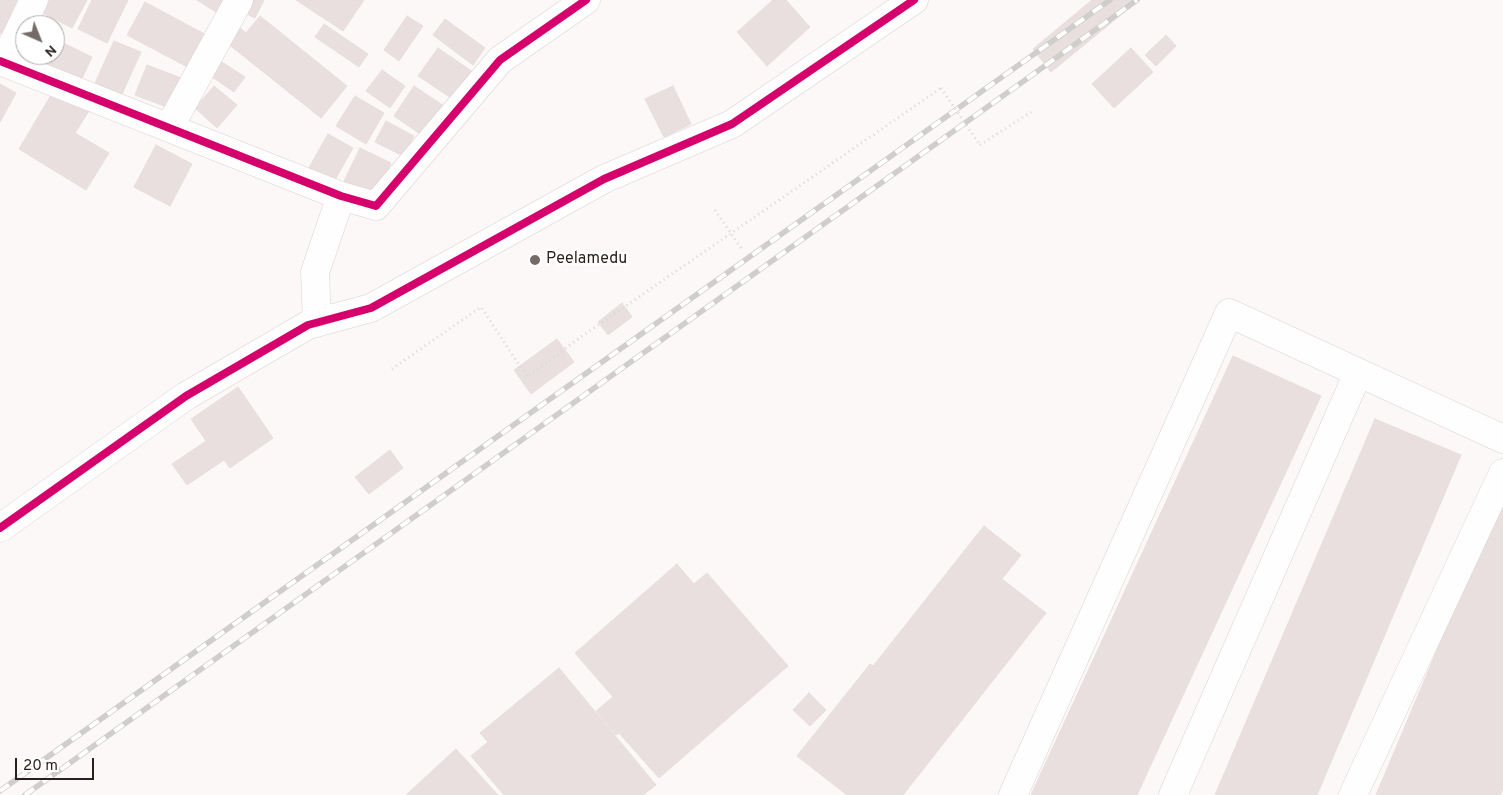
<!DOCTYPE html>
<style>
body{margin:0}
#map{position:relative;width:1503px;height:795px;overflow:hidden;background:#fcf8f7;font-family:Overpass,sans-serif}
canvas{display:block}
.north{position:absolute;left:15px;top:15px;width:50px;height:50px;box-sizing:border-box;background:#fff;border:1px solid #aaa5a3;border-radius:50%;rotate:136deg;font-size:14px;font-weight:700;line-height:20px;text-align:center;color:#2b1f1a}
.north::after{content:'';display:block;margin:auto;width:18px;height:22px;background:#746b67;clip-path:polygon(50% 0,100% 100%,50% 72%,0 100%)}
.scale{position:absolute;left:15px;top:758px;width:79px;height:22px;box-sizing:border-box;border:2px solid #2b1f1a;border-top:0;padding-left:6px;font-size:15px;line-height:18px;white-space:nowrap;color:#2b1f1a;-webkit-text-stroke:4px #fff;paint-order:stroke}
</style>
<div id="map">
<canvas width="1503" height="795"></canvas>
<div class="north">N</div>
<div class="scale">20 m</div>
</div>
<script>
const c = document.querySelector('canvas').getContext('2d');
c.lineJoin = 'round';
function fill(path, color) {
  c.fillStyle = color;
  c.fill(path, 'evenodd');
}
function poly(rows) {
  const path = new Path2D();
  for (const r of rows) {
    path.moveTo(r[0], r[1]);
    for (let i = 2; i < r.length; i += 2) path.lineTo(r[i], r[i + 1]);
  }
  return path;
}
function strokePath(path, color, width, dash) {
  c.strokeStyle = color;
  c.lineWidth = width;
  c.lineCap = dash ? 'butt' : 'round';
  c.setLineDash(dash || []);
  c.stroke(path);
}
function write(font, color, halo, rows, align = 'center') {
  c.font = font + ' Overpass,sans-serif';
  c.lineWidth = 5;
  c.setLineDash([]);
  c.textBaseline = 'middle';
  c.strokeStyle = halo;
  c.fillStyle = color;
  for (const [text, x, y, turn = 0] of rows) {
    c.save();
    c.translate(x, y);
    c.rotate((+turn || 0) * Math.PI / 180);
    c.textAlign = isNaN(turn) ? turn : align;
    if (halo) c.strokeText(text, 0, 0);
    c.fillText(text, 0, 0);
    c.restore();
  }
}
const building = poly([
 [0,0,17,0,2,34,0,33,0,0],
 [50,0,87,0,72,28,43,13,50,0],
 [92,0,128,0,107,43,78,29,92,0],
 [197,0,224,0,216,12,197,0],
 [244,0,264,0,255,18,239,10,244,0],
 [296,0,364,0,343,31,296,0],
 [773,0,786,0,810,27,767,66,737,32,773,0],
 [1092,0,1137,0,1138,1,1051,72,1033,49,1092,0],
 [145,2,210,37,193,70,127,35,145,2],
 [260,16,347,86,321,118,222,39,234,23,246,33,260,16],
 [407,16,423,26,399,61,384,50,407,16],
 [445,19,485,48,473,65,433,35,445,19],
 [324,24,368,54,359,67,315,37,324,24],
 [1166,35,1176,46,1156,66,1145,55,1166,35],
 [55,39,92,57,80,83,24,56,25,54,55,55,55,39],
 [114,41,141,52,122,94,95,83,114,41],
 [438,48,473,72,454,100,418,76,438,48],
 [1131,48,1153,72,1114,108,1092,84,1131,48],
 [216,58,245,77,234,92,206,73,216,58],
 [147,65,184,79,172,109,135,95,147,65],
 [382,70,405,86,390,108,366,91,382,70],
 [0,84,16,93,0,122,0,84],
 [214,86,237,105,217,128,195,108,214,86],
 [414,86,444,106,423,136,394,116,414,86],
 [673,86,691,124,664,137,645,99,673,86],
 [54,90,89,111,75,133,109,153,86,190,19,149,54,90],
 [355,96,384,113,366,144,336,126,355,96],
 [386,121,414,136,403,156,375,142,386,121],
 [328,134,353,148,331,187,306,173,328,134],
 [156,145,192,164,170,206,134,187,156,145],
 [360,148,391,163,375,196,344,181,360,148],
 [622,303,632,317,608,335,598,322,622,303],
 [557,339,574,362,531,394,514,370,557,339],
 [1233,356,1321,396,1137,795,1031,795,1233,356],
 [238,387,273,438,230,468,224,460,187,485,172,464,206,441,191,419,238,387],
 [1375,419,1461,455,1317,795,1215,795,1375,419],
 [390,450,403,468,369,494,355,477,390,450],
 [1503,494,1503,789,1500,795,1376,795,1503,494],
 [984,526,1021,555,1002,579,1046,613,903,795,847,795,797,756,870,664,873,666,984,526],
 [677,564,694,584,707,573,788,666,659,778,619,733,616,735,596,711,613,697,575,653,677,564],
 [559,668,656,785,643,795,504,795,471,756,488,742,480,733,559,668],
 [809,693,826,710,810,726,793,710,809,693],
 [456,749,498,795,406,795,456,749]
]);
fill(building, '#e8dfde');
strokePath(building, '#e7dedc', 1);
const minor = poly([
 [0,61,341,196,376,206,500,60,586,0],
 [4,62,34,0],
 [169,128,239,0],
 [317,323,315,272,341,196],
 [0,528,186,396,308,325,371,308,604,179,732,124,914,0],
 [1013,795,1229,313,1503,439],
 [1173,795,1358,373],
 [1353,795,1503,473]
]);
strokePath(minor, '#dad2cf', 29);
strokePath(poly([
 [980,145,1031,112],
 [715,210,743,251],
 [392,369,481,307,527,377,581,337,941,88]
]), '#d8d7d7', 3, [1, 4]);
strokePath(minor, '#fffefe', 28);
const rail = poly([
 [0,791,1110,0],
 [25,795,1137,0]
]);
strokePath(rail, '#d0cecd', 5.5);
strokePath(rail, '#fff', 4, [11]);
strokePath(poly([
 [941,88,980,145]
]), '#d8d7d7', 3, [1, 4]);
strokePath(poly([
 [0,61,341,196,376,206,500,60,586,0],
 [0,528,186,396,308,325,371,308,604,179,732,124,914,0]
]), '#d6006c', 8);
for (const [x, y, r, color] of [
 [535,260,6,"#746b67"]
]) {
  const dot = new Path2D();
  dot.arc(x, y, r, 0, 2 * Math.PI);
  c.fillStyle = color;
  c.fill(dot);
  strokePath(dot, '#fff', 2);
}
write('16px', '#2b1f1a', '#fff', [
 ["Peelamedu",546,260]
], 'left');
</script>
